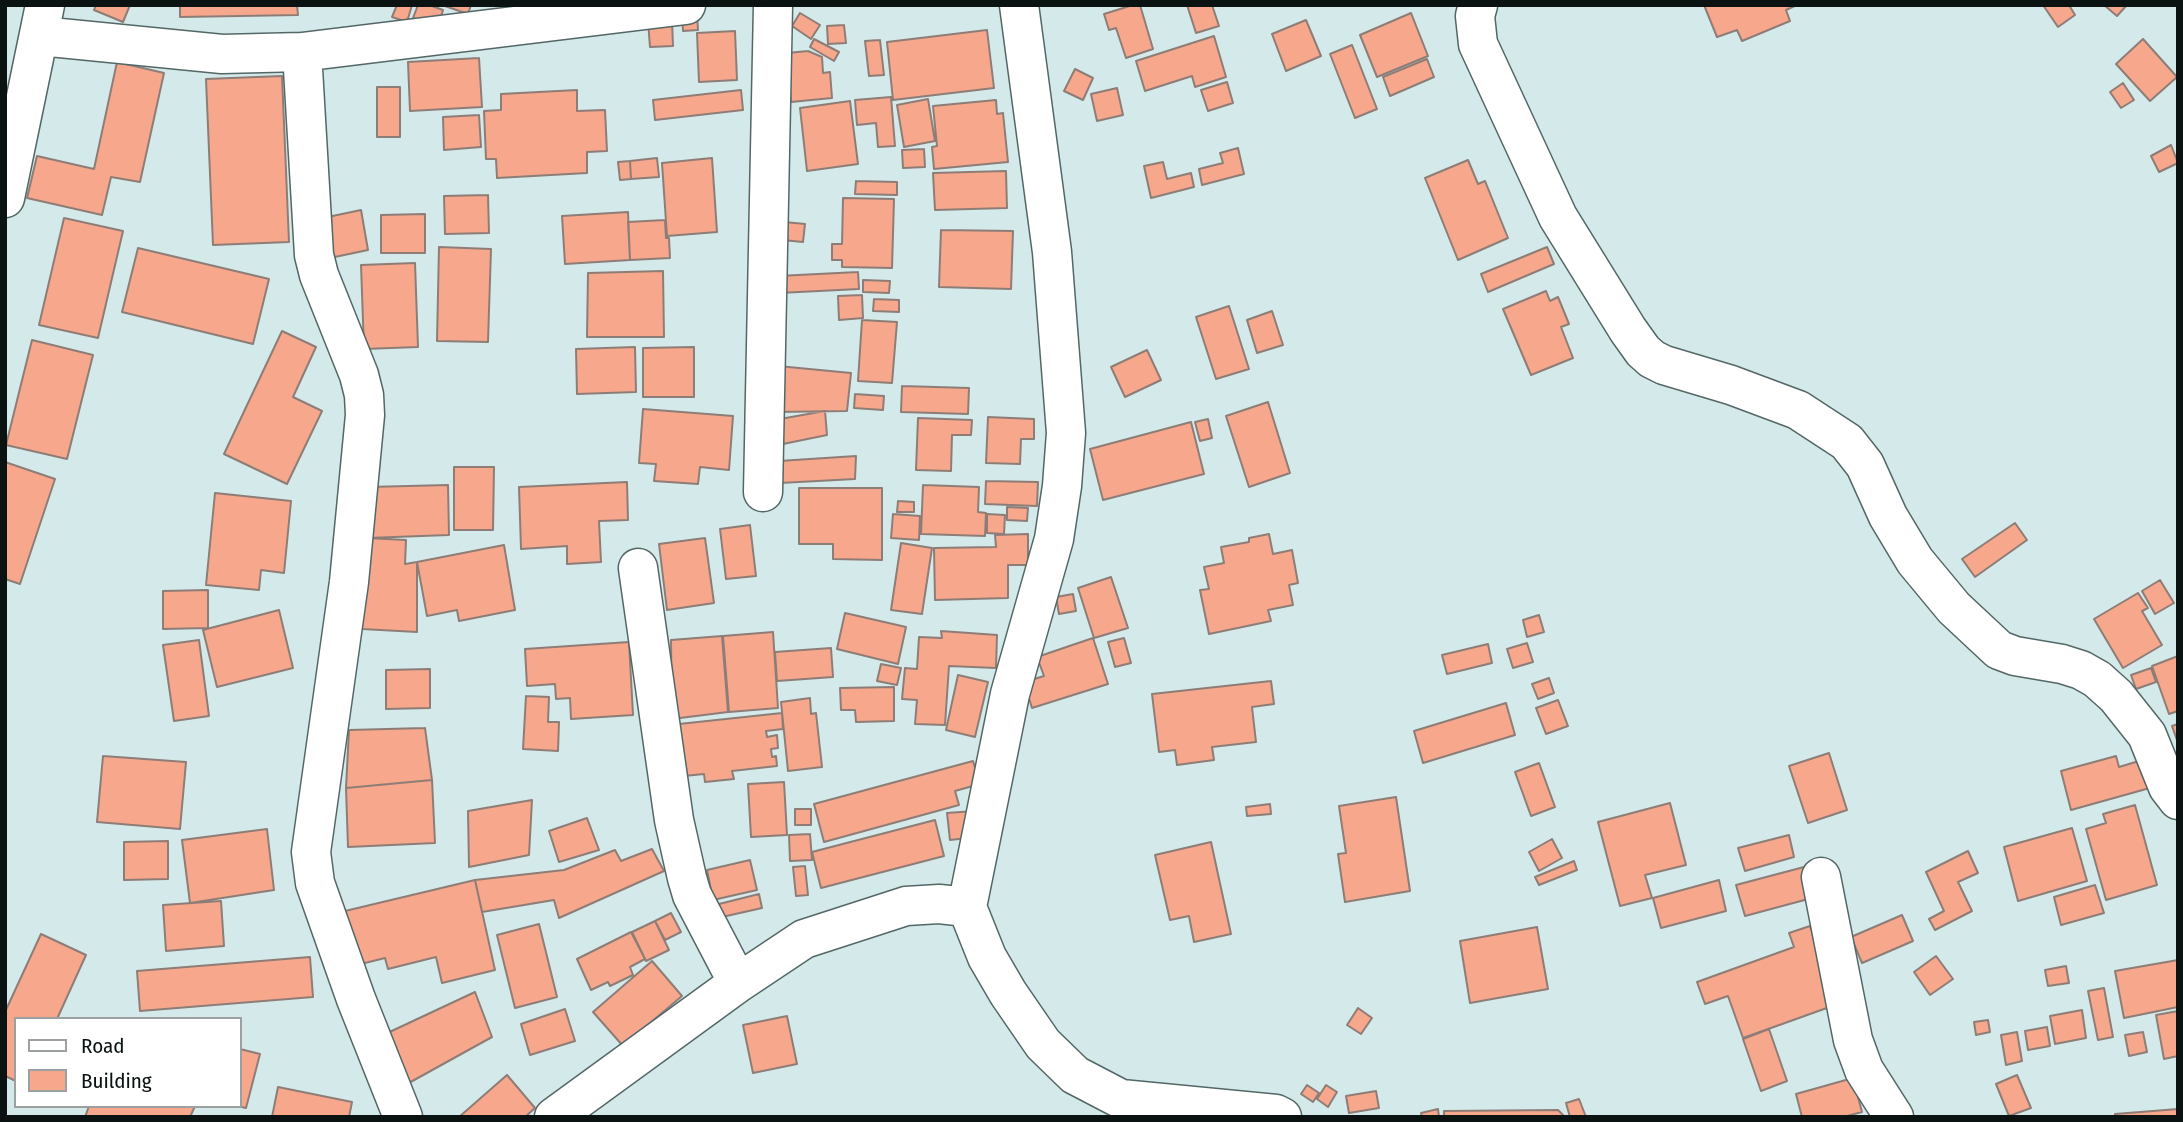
<!DOCTYPE html>
<style>
body{margin:0}
#map{position:relative;width:2183px;height:1122px;overflow:hidden;background:#d4e9e9;font-family:"Fira Sans Condensed",sans-serif}
canvas{display:block}
.frame{position:absolute;inset:0;border:7px solid #0a1212;pointer-events:none}
.legend{position:absolute;left:14px;top:1017px;width:228px;height:91px;box-sizing:border-box;background:#fff;border:2px solid #9da0a0;margin:0;padding:9px 12px;list-style:none;font-size:21px;color:#0a1212}
.legend li{display:flex;align-items:center;gap:14px;height:35px}
.legend b{width:35px;border:2px solid #9da0a0}
</style>
<div id="map">
<canvas width="2183" height="1122"></canvas>
<div class="frame"></div>
<ul class="legend">
<li><b style="height:9px;background:#fff"></b>Road</li>
<li><b style="height:19px;background:#f7a88c"></b>Building</li>
</ul>
</div>
<script>
const c = document.querySelector('canvas').getContext('2d');
c.lineJoin = 'round';
function fill(path, color) {
  c.fillStyle = color;
  c.fill(path, 'evenodd');
}
function poly(rows) {
  const path = new Path2D();
  for (const r of rows) {
    path.moveTo(r[0], r[1]);
    for (let i = 2; i < r.length; i += 2) path.lineTo(r[i], r[i + 1]);
  }
  return path;
}
function strokePath(path, color, width, dash) {
  c.strokeStyle = color;
  c.lineWidth = width;
  c.lineCap = dash ? 'butt' : 'round';
  c.setLineDash(dash || []);
  c.stroke(path);
}
const building = poly([
 [96,5,130,5,123,22,94,10,96,5],
 [180,5,297,5,298,15,180,17,180,5],
 [397,5,412,5,407,22,392,17,397,5],
 [418,5,429,5,443,10,438,27,413,18,418,5],
 [442,5,471,5,468,14,442,5],
 [1133,5,1140,5,1153,49,1126,58,1116,28,1109,30,1104,14,1133,5],
 [1187,5,1212,5,1219,26,1196,33,1187,5],
 [1704,5,1797,5,1786,10,1790,21,1742,41,1737,30,1717,37,1704,5],
 [2043,5,2069,5,2075,15,2058,27,2043,5],
 [2104,5,2127,5,2117,16,2104,5],
 [800,13,820,25,811,39,792,26,800,13],
 [1411,13,1428,56,1377,77,1360,35,1411,13],
 [682,14,697,14,698,30,683,31,682,14],
 [672,20,673,46,650,47,648,21,672,20],
 [1306,20,1321,56,1286,71,1272,34,1306,20],
 [844,25,846,43,828,44,827,26,844,25],
 [987,30,994,88,893,100,887,42,987,30],
 [735,31,737,80,699,82,697,33,735,31],
 [1214,36,1226,77,1195,87,1192,76,1145,91,1136,61,1214,36],
 [814,39,839,52,834,61,810,47,814,39],
 [2143,39,2177,77,2150,101,2116,64,2143,39],
 [880,40,884,75,869,76,865,41,880,40],
 [1352,45,1377,109,1355,118,1330,54,1352,45],
 [808,51,822,57,823,73,830,72,832,98,791,102,787,53,808,51],
 [479,58,482,107,410,111,408,62,479,58],
 [1427,59,1434,77,1390,96,1383,77,1427,59],
 [117,62,164,73,140,182,111,177,102,215,27,198,37,156,94,169,117,62],
 [1075,69,1093,78,1083,100,1064,91,1075,69],
 [282,76,289,242,213,245,206,79,282,76],
 [1227,82,1233,103,1208,111,1201,90,1227,82],
 [2123,83,2134,100,2121,108,2110,92,2123,83],
 [377,87,400,87,400,137,377,137,377,87],
 [1117,88,1123,115,1097,121,1091,94,1117,88],
 [577,90,577,111,605,110,607,151,587,152,587,173,497,178,496,159,486,159,484,111,501,110,501,94,577,90],
 [741,90,743,110,655,120,653,100,741,90],
 [891,97,895,146,878,147,876,123,857,125,855,100,891,97],
 [928,99,935,141,904,147,897,105,928,99],
 [996,100,997,114,1003,113,1008,162,934,169,932,147,937,146,933,106,996,100],
 [850,101,858,164,807,171,800,108,850,101],
 [479,115,481,147,444,150,443,117,479,115],
 [2171,145,2178,163,2159,172,2151,156,2171,145],
 [1238,148,1244,174,1202,185,1199,169,1223,163,1220,153,1238,148],
 [924,149,925,167,903,168,902,150,924,149],
 [657,158,659,177,631,179,630,161,657,158],
 [712,158,717,232,667,236,662,163,712,158],
 [1468,160,1478,184,1485,181,1508,238,1458,260,1425,178,1468,160],
 [630,161,631,179,620,180,618,162,630,161],
 [1163,162,1167,179,1191,173,1194,187,1151,198,1144,166,1163,162],
 [1006,171,1007,208,935,210,933,173,1006,171],
 [856,181,897,182,897,195,855,194,856,181],
 [488,195,489,233,445,234,444,196,488,195],
 [843,198,894,199,892,268,842,267,842,260,832,260,832,244,842,244,843,198],
 [361,210,368,250,330,258,323,218,361,210],
 [628,212,630,260,565,264,562,216,628,212],
 [425,214,425,253,381,253,381,215,425,214],
 [64,218,123,231,98,338,39,325,64,218],
 [665,220,666,238,669,238,670,258,630,260,628,222,665,220],
 [774,221,805,224,803,242,772,239,774,221],
 [941,230,1013,231,1011,289,939,287,941,230],
 [439,247,491,249,488,342,437,341,439,247],
 [1547,247,1554,264,1488,292,1481,274,1547,247],
 [138,248,269,279,253,344,122,312,138,248],
 [415,263,418,347,364,349,361,265,415,263],
 [663,271,664,337,587,337,588,273,663,271],
 [858,272,859,289,779,293,778,276,858,272],
 [863,280,890,281,889,293,863,292,863,280],
 [1546,291,1550,301,1558,297,1569,324,1561,327,1573,358,1531,375,1503,309,1546,291],
 [862,295,863,318,839,320,838,296,862,295],
 [874,299,899,300,899,312,873,311,874,299],
 [1229,306,1249,369,1216,379,1196,317,1229,306],
 [1272,311,1283,345,1257,353,1247,320,1272,311],
 [862,320,897,322,892,383,858,381,862,320],
 [282,331,316,347,293,397,322,411,287,484,224,454,282,331],
 [32,340,93,355,67,459,6,445,32,340],
 [635,347,636,392,577,394,576,349,635,347],
 [694,347,694,397,643,397,643,348,694,347],
 [1147,350,1161,380,1125,397,1111,367,1147,350],
 [778,366,851,373,847,411,775,412,778,366],
 [902,386,969,388,968,414,901,412,902,386],
 [855,394,884,396,883,410,854,408,855,394],
 [1268,402,1290,473,1249,487,1226,416,1268,402],
 [643,409,733,416,729,470,700,467,698,484,654,481,656,464,639,463,643,409],
 [825,411,827,435,783,444,780,419,825,411],
 [988,417,1034,419,1034,439,1021,439,1020,464,986,463,988,417],
 [918,418,972,420,971,435,952,435,951,471,916,470,918,418],
 [1208,419,1212,438,1200,441,1195,422,1208,419],
 [1191,422,1204,474,1103,500,1090,449,1191,422],
 [856,456,855,479,780,483,779,461,856,456],
 [5,462,55,479,20,584,5,579,5,462],
 [454,467,494,467,493,530,454,530,454,467],
 [986,481,1038,482,1037,506,985,504,986,481],
 [627,482,628,520,599,521,601,562,567,564,567,546,521,549,519,487,627,482],
 [448,485,449,535,367,538,368,487,448,485],
 [923,485,979,487,978,512,986,513,985,536,921,534,923,485],
 [799,488,882,488,882,560,833,559,833,544,799,544,799,488],
 [215,493,291,501,284,573,261,570,259,590,206,585,215,493],
 [898,501,914,502,914,512,897,512,898,501],
 [1007,507,1028,508,1027,521,1007,520,1007,507],
 [893,514,920,516,919,540,891,538,893,514],
 [987,514,1005,515,1004,534,987,533,987,514],
 [2015,523,2027,540,1975,577,1962,559,2015,523],
 [750,525,756,576,726,579,720,529,750,525],
 [1028,534,1028,565,1008,565,1008,598,935,600,934,548,996,547,995,535,1028,534],
 [1269,534,1273,554,1292,550,1298,583,1289,585,1293,605,1268,610,1271,621,1209,634,1200,590,1209,589,1204,567,1224,563,1221,547,1249,542,1249,538,1269,534],
 [367,538,406,540,405,564,417,562,417,632,362,629,367,538],
 [705,538,714,603,667,610,659,544,705,538],
 [901,543,932,548,922,614,891,610,901,543],
 [504,545,515,610,459,621,457,610,427,616,417,562,504,545],
 [1111,577,1128,628,1094,638,1078,588,1111,577],
 [2160,580,2174,603,2155,614,2142,591,2160,580],
 [208,590,208,628,163,629,163,591,208,590],
 [2138,593,2148,608,2142,611,2162,645,2123,668,2094,619,2138,593],
 [1073,594,1076,611,1059,614,1056,597,1073,594],
 [279,610,293,668,217,687,203,630,279,610],
 [845,613,906,627,898,664,837,649,845,613],
 [1539,615,1544,632,1527,637,1523,620,1539,615],
 [941,631,997,635,996,668,949,666,945,725,915,724,917,700,902,699,905,668,917,669,919,637,942,638,941,631],
 [773,632,778,708,729,712,723,636,773,632],
 [722,636,728,712,672,719,671,640,722,636],
 [1093,638,1108,684,1032,708,1024,682,1044,676,1037,657,1093,638],
 [1124,638,1131,663,1115,667,1108,642,1124,638],
 [199,640,209,716,174,721,163,645,199,640],
 [629,642,633,715,571,719,570,698,556,699,555,684,527,686,525,649,629,642],
 [1527,643,1533,662,1513,668,1507,649,1527,643],
 [1488,644,1492,663,1447,674,1442,655,1488,644],
 [831,648,833,677,777,681,775,652,831,648],
 [2178,656,2178,711,2169,714,2152,666,2178,656],
 [881,664,901,668,897,685,877,681,881,664],
 [2151,668,2156,682,2136,689,2131,675,2151,668],
 [430,669,430,708,386,709,386,670,430,669],
 [958,675,988,682,975,737,946,730,958,675],
 [1549,678,1554,693,1538,699,1532,684,1549,678],
 [1271,681,1274,704,1252,707,1256,742,1212,747,1214,760,1177,765,1175,750,1159,752,1152,694,1271,681],
 [894,687,894,721,856,722,855,710,841,710,840,688,894,687],
 [526,696,549,697,548,722,559,722,558,751,523,749,526,696],
 [810,698,811,714,816,713,822,767,788,771,781,702,810,698],
 [1558,700,1568,726,1546,734,1536,708,1558,700],
 [1506,703,1515,735,1423,763,1414,731,1506,703],
 [782,713,783,729,766,731,767,737,777,735,778,748,771,749,772,757,776,756,777,766,732,771,734,779,705,782,704,774,684,776,679,724,782,713],
 [2178,724,2178,743,2172,726,2178,724],
 [425,728,432,780,346,788,349,730,425,728],
 [1829,753,1847,810,1808,823,1789,766,1829,753],
 [103,756,186,762,180,829,97,822,103,756],
 [2116,756,2119,767,2149,758,2157,786,2071,810,2061,771,2116,756],
 [973,761,980,784,955,791,959,805,824,842,814,804,973,761],
 [1539,763,1555,807,1531,816,1515,772,1539,763],
 [432,780,435,843,348,847,346,788,432,780],
 [784,782,787,835,751,837,748,784,784,782],
 [1396,797,1410,891,1345,902,1338,854,1346,853,1339,806,1396,797],
 [532,800,529,855,469,867,468,811,532,800],
 [1670,803,1686,865,1645,875,1652,898,1620,906,1598,822,1670,803],
 [1270,804,1271,814,1247,816,1246,807,1270,804],
 [2135,805,2157,885,2106,900,2086,829,2106,823,2103,814,2135,805],
 [795,809,811,809,811,825,795,825,795,809],
 [974,811,976,837,950,840,947,813,974,811],
 [587,818,599,850,559,862,549,831,587,818],
 [935,820,944,856,821,888,812,852,935,820],
 [2072,828,2087,881,2018,901,2004,847,2072,828],
 [267,829,274,890,190,903,182,840,267,829],
 [810,834,812,860,790,861,789,835,810,834],
 [1789,835,1794,857,1745,871,1738,848,1789,835],
 [1552,839,1562,858,1539,871,1529,852,1552,839],
 [168,841,168,879,124,880,124,842,168,841],
 [1211,842,1231,934,1194,942,1189,916,1170,920,1155,855,1211,842],
 [652,849,664,871,559,918,554,900,482,912,475,880,564,870,615,850,621,861,652,849],
 [1968,851,1978,873,1958,882,1972,911,1935,930,1929,919,1944,911,1926,872,1968,851],
 [750,860,757,890,713,900,707,870,750,860],
 [1574,861,1577,870,1539,885,1535,877,1574,861],
 [805,866,808,895,796,896,793,867,805,866],
 [1804,867,1812,898,1745,916,1736,885,1804,867],
 [475,880,495,970,442,983,436,957,388,969,385,958,357,965,345,911,475,880],
 [1719,880,1726,911,1661,928,1653,898,1719,880],
 [2095,885,2104,913,2061,925,2054,897,2095,885],
 [759,894,762,908,722,917,719,904,759,894],
 [221,901,224,946,166,951,163,905,221,901],
 [671,913,681,932,665,940,655,921,671,913],
 [1902,915,1913,941,1862,963,1851,937,1902,915],
 [655,921,669,950,646,961,632,932,655,921],
 [539,924,557,997,515,1008,497,935,539,924],
 [1810,926,1838,1004,1743,1038,1728,996,1705,1004,1697,982,1794,947,1789,933,1810,926],
 [1537,927,1548,989,1470,1003,1460,941,1537,927],
 [631,932,645,959,630,967,633,975,610,986,608,982,591,990,577,959,631,932],
 [41,934,86,955,57,1019,16,1019,16,1081,5,1076,5,1012,41,934],
 [1936,956,1953,979,1930,995,1914,972,1936,956],
 [310,957,313,997,140,1011,137,971,310,957],
 [2178,960,2178,1007,2124,1018,2115,971,2178,960],
 [652,961,682,996,623,1046,593,1012,652,961],
 [2066,966,2069,983,2048,986,2045,970,2066,966],
 [2104,988,2113,1037,2098,1040,2088,991,2104,988],
 [475,992,492,1037,407,1084,381,1036,475,992],
 [1358,1008,1372,1018,1361,1034,1347,1025,1358,1008],
 [565,1009,575,1041,530,1055,521,1024,565,1009],
 [2082,1010,2086,1038,2055,1044,2050,1016,2082,1010],
 [2178,1011,2178,1056,2164,1059,2156,1015,2178,1011],
 [787,1016,797,1064,753,1073,743,1025,787,1016],
 [1988,1020,1990,1032,1976,1035,1974,1022,1988,1020],
 [2047,1027,2050,1046,2028,1050,2025,1031,2047,1027],
 [1769,1029,1787,1081,1761,1091,1743,1039,1769,1029],
 [2017,1032,2022,1061,2006,1065,2001,1035,2017,1032],
 [2143,1032,2147,1052,2129,1056,2125,1035,2143,1032],
 [240,1049,260,1054,246,1108,237,1106,240,1106,240,1049],
 [507,1075,535,1108,525,1117,459,1117,507,1075],
 [2017,1075,2031,1108,2009,1116,1996,1084,2017,1075],
 [1853,1078,1862,1112,1843,1117,1802,1117,1796,1094,1853,1078],
 [1307,1085,1319,1093,1313,1102,1301,1094,1307,1085],
 [1326,1085,1337,1092,1328,1107,1317,1099,1326,1085],
 [278,1087,352,1102,349,1117,272,1117,278,1087],
 [1376,1091,1379,1108,1349,1113,1346,1096,1376,1091],
 [1579,1099,1586,1117,1570,1117,1566,1103,1579,1099],
 [89,1106,195,1106,190,1117,85,1117,89,1106],
 [1438,1109,1439,1117,1422,1117,1421,1113,1438,1109],
 [2178,1109,2178,1117,2115,1117,2115,1114,2178,1109],
 [1558,1110,1565,1117,1444,1117,1444,1111,1558,1110]
]);
fill(building, '#f7a88c');
strokePath(building, '#8e7d77', 2);
const minor = poly([
 [1478,5,1475,16,1478,44,1558,217,1628,330,1643,351,1652,359,1664,365,1731,385,1798,410,1847,442,1865,465,1888,516,1915,561,1954,608,1999,650,2015,656,2062,664,2081,670,2097,679,2116,696,2147,735,2168,787,2178,800],
 [40,36,222,54,302,52,686,5],
 [302,52,314,255,319,275,359,375,364,395,365,415,349,582,311,852,315,883,356,999,403,1117],
 [5,198,45,5],
 [763,492,773,5],
 [638,568,674,820,687,878,692,895,738,983],
 [1821,877,1853,1040,1864,1070,1894,1117],
 [967,907,987,957,1008,993,1043,1044,1075,1075,1121,1099,1276,1114,1282,1117],
 [554,1117,738,983,804,939,906,906,939,904,967,907,1010,694,1054,539,1062,486,1066,433,1052,252,1019,5]
]);
strokePath(minor, '#546767', 41);
strokePath(minor, '#fff', 38);
</script>
